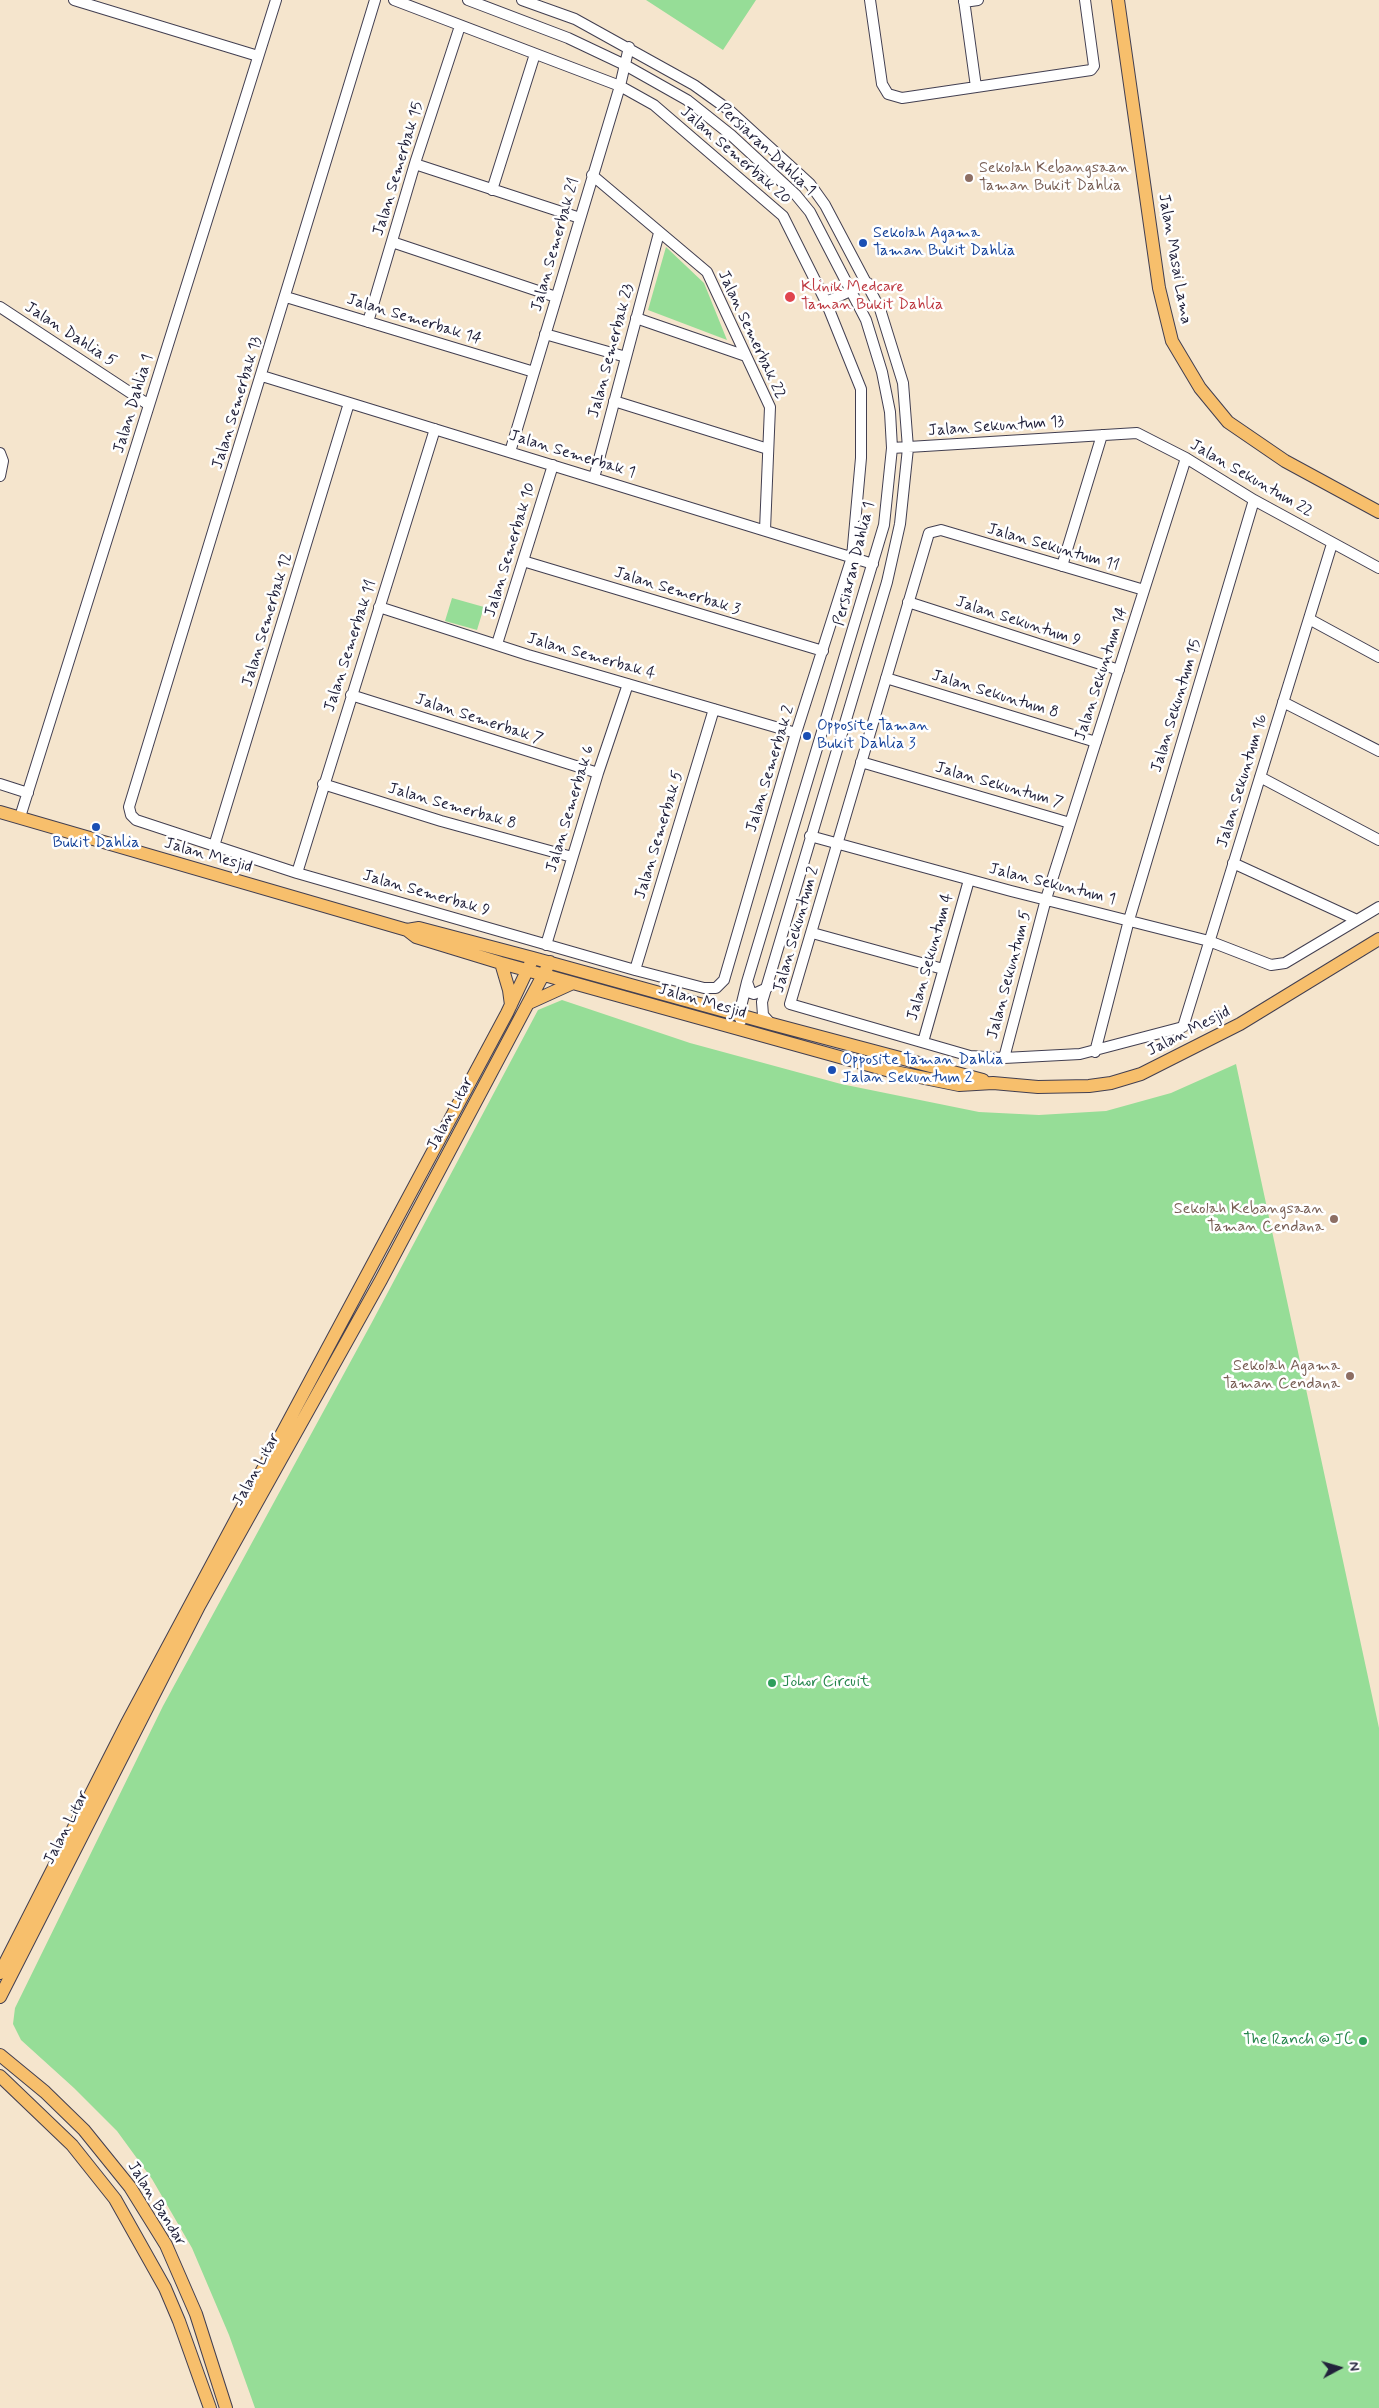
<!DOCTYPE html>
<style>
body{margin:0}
#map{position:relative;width:1379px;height:2408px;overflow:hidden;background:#f5e5cd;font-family:Mynerve,sans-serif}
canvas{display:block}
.north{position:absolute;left:1314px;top:2343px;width:50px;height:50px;-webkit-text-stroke:4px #fff;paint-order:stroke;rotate:84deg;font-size:14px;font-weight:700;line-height:20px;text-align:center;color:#22223b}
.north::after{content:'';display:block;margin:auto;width:18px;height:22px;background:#22223b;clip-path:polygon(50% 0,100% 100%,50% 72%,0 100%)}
</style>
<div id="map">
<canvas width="1379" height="2408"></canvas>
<div class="north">N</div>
</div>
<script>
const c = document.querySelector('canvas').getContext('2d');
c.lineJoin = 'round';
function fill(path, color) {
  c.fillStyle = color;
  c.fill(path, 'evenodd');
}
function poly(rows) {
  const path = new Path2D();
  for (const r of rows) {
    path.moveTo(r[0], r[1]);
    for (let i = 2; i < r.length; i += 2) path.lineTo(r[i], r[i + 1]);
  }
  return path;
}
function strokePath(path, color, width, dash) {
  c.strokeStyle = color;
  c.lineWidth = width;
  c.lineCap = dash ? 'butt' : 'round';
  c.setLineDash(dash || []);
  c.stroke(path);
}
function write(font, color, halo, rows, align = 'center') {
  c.font = font + ' Mynerve,sans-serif';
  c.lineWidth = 5;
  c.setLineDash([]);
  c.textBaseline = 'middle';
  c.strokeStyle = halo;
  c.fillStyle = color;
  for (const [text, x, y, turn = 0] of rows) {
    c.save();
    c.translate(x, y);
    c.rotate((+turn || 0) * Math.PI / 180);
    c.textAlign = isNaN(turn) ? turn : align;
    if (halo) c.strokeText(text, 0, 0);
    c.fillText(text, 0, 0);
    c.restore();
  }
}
fill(poly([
 [646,0,756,0,723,50],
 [666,247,704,283,727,340,648,310],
 [452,598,484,607,477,630,445,621],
 [562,1000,690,1043,841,1084,979,1112,1039,1115,1106,1111,1171,1093,1236,1064,1379,1728,1379,2408,255,2408,229,2335,192,2248,152,2179,117,2131,74,2088,21,2040,13,2024,15,2008,163,1706,371,1324,538,1010]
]), '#96dd97');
const minor = poly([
 [74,0,258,56],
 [375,0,129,807,131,815,136,820,297,873,635,970,704,988,716,988,724,980,796,733,852,557,861,458,861,389,826,302,783,216,654,105,620,86,394,0],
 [468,0,568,38,625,65,687,100,731,135,796,195,810,212,866,320,882,372,890,412,892,448,884,525,747,982,739,1015,741,1021],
 [522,0,575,19,694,85,729,110,810,184,825,205,880,309,903,383,908,448,900,524,887,582,762,1002,763,1015,771,1024],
 [870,0,882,84,888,94,902,98,1091,70,1094,66,1085,0],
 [964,0,976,87],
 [964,2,978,0],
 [415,164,580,218],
 [592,175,707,272,770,407,765,530],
 [492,190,535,54],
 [392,242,556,297],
 [286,297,534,372],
 [826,302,868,283],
 [0,307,149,405],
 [636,318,746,356],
 [368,322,416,160,460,26],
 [545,334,626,357],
 [262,376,873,564],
 [614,401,768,449],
 [892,448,1137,433,1186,458,1254,500,1379,568],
 [510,452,620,86,629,47],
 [0,453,3,461,0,476],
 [594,478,659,233],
 [523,561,823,651],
 [1062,566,1102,435],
 [1144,590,941,530,929,533,790,1004,970,1056,1004,1058,1080,1054,1183,1027,1332,544],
 [908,602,1119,670],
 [379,607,528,655,796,733],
 [1309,619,1379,657],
 [497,644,553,465],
 [886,678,1096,742],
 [351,695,598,773],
 [1283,702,1379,751],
 [861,762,1070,823],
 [1260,777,1379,840],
 [0,784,28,793],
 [323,784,441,821,572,857],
 [20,817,276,0],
 [810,836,1011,891,1209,941,1271,965,1285,963,1379,907],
 [214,846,349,403],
 [1233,863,1357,920],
 [297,873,435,429],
 [816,934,943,969],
 [546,945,598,773,628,684],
 [635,970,714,709],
 [747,982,751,993,754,994,767,988],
 [923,1042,969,880],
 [1095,1052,1129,920,1254,500],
 [1004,1058,1046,899,1186,458]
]);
const major = poly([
 [1118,0,1159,288,1172,341,1200,388,1228,422,1285,461,1379,512],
 [0,812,407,930,419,928,533,958,772,1024,983,1080],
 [407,930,416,937,501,963,890,1071,959,1085,993,1083,1038,1087,1089,1086,1111,1083,1141,1074,1240,1024,1379,939],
 [501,963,509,990,511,1005],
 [529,1003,573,983],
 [0,1973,127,1723,507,1013,533,958],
 [0,1997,199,1606,381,1280,550,962],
 [0,2055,45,2092,84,2130,130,2187,166,2245,196,2314,226,2408],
 [0,2076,72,2145,115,2199,165,2288,179,2321,210,2408]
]);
strokePath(minor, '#423f51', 12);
strokePath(major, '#423f51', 14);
strokePath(minor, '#fff', 10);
strokePath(major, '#f7bf6c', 12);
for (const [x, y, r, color] of [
 [969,178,5,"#8d6e63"],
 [863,243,5,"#1a4fb4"],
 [790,297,6,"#e0444e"],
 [807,736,5,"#1a4fb4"],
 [96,827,5,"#1a4fb4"],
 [832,1070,5,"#1a4fb4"],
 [1334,1219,5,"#8d6e63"],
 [1350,1376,5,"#8d6e63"],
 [772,1683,5,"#2e9e5b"],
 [1363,2041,5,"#2e9e5b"]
]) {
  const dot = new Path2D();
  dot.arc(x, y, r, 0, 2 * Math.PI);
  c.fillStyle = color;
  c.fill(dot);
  strokePath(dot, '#fff', 2);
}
write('16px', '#22223b', '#fff', [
 ["Persiaran Dahlia 1",766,150,43],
 ["Jalan Semerbak 20",735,156,41],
 ["Jalan Semerbak 15",399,169,-73],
 ["Jalan Semerbak 21",556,245,-74],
 ["Jalan Masai Lama",1174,259,80],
 ["Jalan Semerbak 14",414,320,17],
 ["Jalan Dahlia 5",70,335,33],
 ["Jalan Semerbak 22",751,335,65],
 ["Jalan Semerbak 23",612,351,-75],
 ["Jalan Semerbak 13",238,403,-73],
 ["Jalan Dahlia 1",134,404,-73],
 ["Jalan Sekuntum 13",996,427,-4],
 ["Jalan Semerbak 1",572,455,17],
 ["Jalan Sekuntum 22",1251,479,30],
 ["Jalan Sekuntum 11",1053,548,16],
 ["Jalan Semerbak 10",511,550,-73],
 ["Persiaran Dahlia 1",855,564,-76],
 ["Jalan Semerbak 3",677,592,17],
 ["Jalan Semerbak 12",268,620,-73],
 ["Jalan Sekuntum 9",1018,622,18],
 ["Jalan Semerbak 11",351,646,-72],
 ["Jalan Semerbak 4",591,657,16],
 ["Jalan Sekuntum 14",1102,674,-72],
 ["Jalan Sekuntum 8",995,695,17],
 ["Jalan Sekuntum 15",1177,706,-73],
 ["Jalan Semerbak 7",479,720,18],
 ["Jalan Semerbak 2",771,769,-73],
 ["Jalan Sekuntum 16",1243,781,-73],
 ["Jalan Sekuntum 7",999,786,16],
 ["Jalan Semerbak 8",452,807,16],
 ["Jalan Semerbak 6",571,809,-73],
 ["Jalan Semerbak 5",660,835,-73],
 ["Jalan Mesjid",208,856,16],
 ["Jalan Sekuntum 1",1052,885,14],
 ["Jalan Semerbak 9",426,894,16],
 ["Jalan Sekuntum 2",797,930,-74],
 ["Jalan Sekuntum 4",931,957,-74],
 ["Jalan Sekuntum 5",1010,975,-75],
 ["Jalan Mesjid",702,1002,16],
 ["Jalan Mesjid",1189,1032,-27],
 ["Jalan Litar",451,1114,-62],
 ["Jalan Litar",257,1470,-61],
 ["Jalan Litar",67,1828,-63],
 ["Jalan Bandar",156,2204,58]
]);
write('16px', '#785e54', '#fff', [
 ["Sekolah Kebangsaan",979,169,"left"],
 ["Taman Bukit Dahlia",979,187,"left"],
 ["Sekolah Kebangsaan",1324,1210],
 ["Taman Cendana",1324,1228],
 ["Sekolah Agama",1340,1367],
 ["Taman Cendana",1340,1385]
], 'right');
write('16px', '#164399', '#fff', [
 ["Sekolah Agama",873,234],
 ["Taman Bukit Dahlia",873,252],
 ["Opposite Taman",817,727],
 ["Bukit Dahlia 3",817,745],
 ["Bukit Dahlia",96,844,"center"],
 ["Opposite Taman Dahlia",842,1061],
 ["Jalan Sekuntum 2",842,1079]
], 'left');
write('16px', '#be3a42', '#fff', [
 ["Klinik Medcare",801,288],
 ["Taman Bukit Dahlia",801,306]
], 'left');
write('16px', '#27864d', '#fff', [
 ["Johor Circuit",782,1683],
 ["The Ranch @ JC",1353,2041,"right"]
], 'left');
</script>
